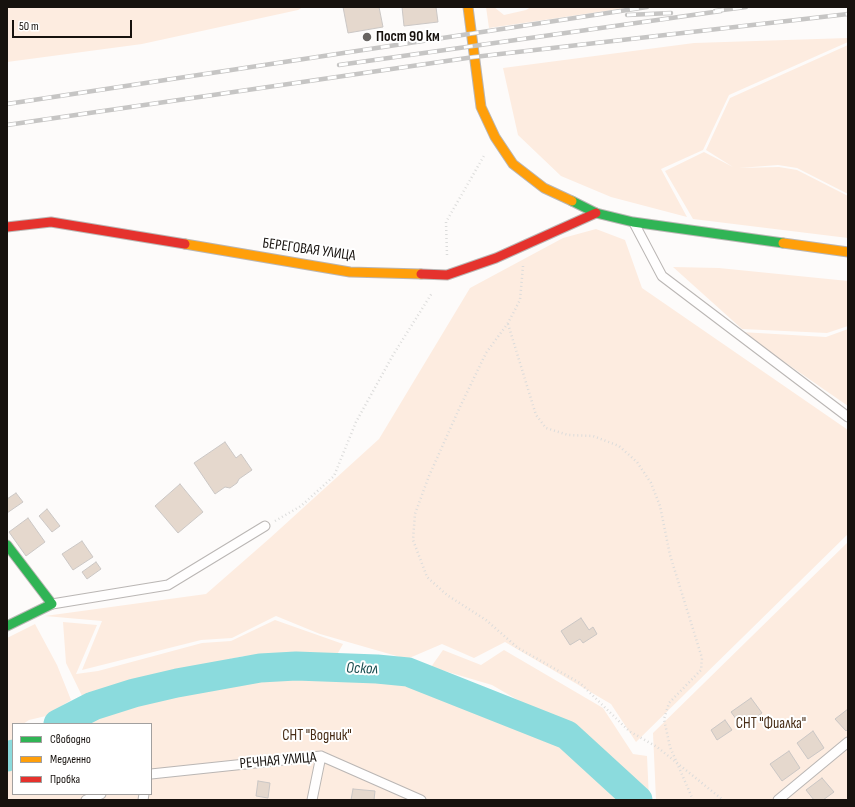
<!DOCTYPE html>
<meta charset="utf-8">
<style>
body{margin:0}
#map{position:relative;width:855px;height:807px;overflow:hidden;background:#fdfbfa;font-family:"Sofia Sans Condensed",sans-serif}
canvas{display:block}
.frame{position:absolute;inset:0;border:8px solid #17120e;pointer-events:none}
.legend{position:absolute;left:12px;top:723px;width:140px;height:72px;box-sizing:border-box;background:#fff;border:1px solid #a2a09f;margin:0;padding:5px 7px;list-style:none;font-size:12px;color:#17120e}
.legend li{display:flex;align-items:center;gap:8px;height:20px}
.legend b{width:20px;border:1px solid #a2a09f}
.scale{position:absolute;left:12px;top:20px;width:120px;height:18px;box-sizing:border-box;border:2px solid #17120e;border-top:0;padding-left:5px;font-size:12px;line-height:14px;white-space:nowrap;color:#17120e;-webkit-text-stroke:3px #fff;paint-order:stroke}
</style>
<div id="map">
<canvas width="855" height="807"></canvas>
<div class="frame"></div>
<ul class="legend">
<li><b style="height:5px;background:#30b455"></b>Свободно</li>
<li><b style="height:5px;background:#ff9f0a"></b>Медленно</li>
<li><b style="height:5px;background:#e5322d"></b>Пробка</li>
</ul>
<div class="scale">50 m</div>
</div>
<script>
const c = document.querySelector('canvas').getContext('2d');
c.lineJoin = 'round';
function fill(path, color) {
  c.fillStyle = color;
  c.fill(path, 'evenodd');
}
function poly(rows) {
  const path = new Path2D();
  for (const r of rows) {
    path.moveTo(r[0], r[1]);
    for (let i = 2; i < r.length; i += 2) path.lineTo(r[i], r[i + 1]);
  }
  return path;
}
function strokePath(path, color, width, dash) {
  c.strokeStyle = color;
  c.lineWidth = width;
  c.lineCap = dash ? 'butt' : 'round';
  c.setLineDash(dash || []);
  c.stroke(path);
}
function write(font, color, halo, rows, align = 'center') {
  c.font = font + ' "Sofia Sans Condensed",sans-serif';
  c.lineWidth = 4;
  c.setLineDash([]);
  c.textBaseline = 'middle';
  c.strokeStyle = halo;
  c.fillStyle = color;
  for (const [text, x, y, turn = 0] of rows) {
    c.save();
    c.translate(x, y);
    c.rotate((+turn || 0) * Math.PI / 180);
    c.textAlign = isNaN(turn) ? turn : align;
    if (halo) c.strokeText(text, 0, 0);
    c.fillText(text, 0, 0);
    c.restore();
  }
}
fill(poly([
 [7,7,303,7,298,10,142,44,7,62],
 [486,7,494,7,504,15,526,10,531,7,633,7,489,28],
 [848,38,848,42,729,95,703,150,661,169,687,217,611,197,561,176,518,135,503,68,694,43],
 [848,45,848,194,797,168,778,165,739,168,779,167,797,170,848,196,848,238,693,219,665,171,704,152,733,167,706,150,730,98],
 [596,229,625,240,642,288,848,430,848,534,636,742,611,704,505,642,474,658,442,644,407,659,320,634,276,616,232,638,201,640,82,670,102,621,45,616,206,594,270,538,379,439,470,288,563,238],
 [673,267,719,268,848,281,848,326,827,333,742,329],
 [848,329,848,406,741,332,826,337],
 [848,542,848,800,656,800,653,733],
 [275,620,343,644,334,660,320,656,295,653,244,656,176,671,89,697,84,700,66,663,63,622,97,625,76,674,98,671,202,643,231,641],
 [35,624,57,665,71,700,46,716,29,720,23,724,13,724,13,742,7,745,7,638],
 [443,650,481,665,504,650,603,708,633,754,647,756,649,799,622,773,585,742,547,717,492,685,431,667],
 [294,673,330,673,404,676,562,741,628,800,7,800,7,766,13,762,13,794,151,794,151,724,76,724,94,714,135,699,258,675]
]), '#fdece0');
strokePath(poly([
 [58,724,93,706,134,693,177,683,260,668,296,666,377,669,408,672,567,735,638,800],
 [7,757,13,754]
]), '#8bdbdd', 29);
const building = poly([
 [343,7,379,7,383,27,348,33,343,7],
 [402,7,436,7,438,22,404,26,402,7],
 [225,442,236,458,241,454,252,470,239,479,237,483,230,488,225,487,215,494,194,463,225,442],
 [180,484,203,512,178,533,155,506,180,484],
 [16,493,23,502,7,513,7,499,16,493],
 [47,509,60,526,52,532,39,516,47,509],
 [28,518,45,542,26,556,9,532,28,518],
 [82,541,93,557,73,570,62,554,82,541],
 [96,562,101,569,87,579,82,572,96,562],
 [581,618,589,630,593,627,597,634,583,643,580,639,570,645,561,631,581,618],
 [751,698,762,713,742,727,731,712,751,698],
 [848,709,848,729,846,731,835,719,848,709],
 [725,720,732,730,717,740,711,730,725,720],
 [813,731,824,748,808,759,797,743,813,731],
 [789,751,800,768,782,781,770,764,789,751],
 [822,778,834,792,823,800,814,800,806,790,822,778],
 [258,781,270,783,268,798,256,796,258,781],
 [353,789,375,791,374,800,351,800,353,789]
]);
fill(building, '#e5d8cd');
strokePath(building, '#cbc7c5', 1);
const lane = poly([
 [634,223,662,276,848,417],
 [52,604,168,585,265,526],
 [151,774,321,756,421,800],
 [86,800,101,794],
 [143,800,144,794],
 [312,800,321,756],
 [778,800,848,742]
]);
const fast = poly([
 [572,201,596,213,633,222,783,243],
 [7,545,52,604,7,626]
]);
const slow = poly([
 [468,7,481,107,495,137,513,164,544,188,572,201],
 [783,243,848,252],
 [185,244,350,272,421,274]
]);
const jam = poly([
 [7,227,51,222,185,244],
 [421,274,447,275,496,258,596,213]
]);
strokePath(lane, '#bab6b4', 11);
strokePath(fast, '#bab6b4', 11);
strokePath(slow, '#bab6b4', 11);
strokePath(jam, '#bab6b4', 11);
strokePath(poly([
 [447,255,446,222,485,154],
 [523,266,520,300,508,323,486,353,459,409,429,476,415,514,413,540,427,577,447,595,486,620,518,648,580,683,629,731,657,747,677,763,693,800],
 [508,324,536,415,546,428,568,435,593,436,619,446,637,462,651,483,660,506,670,555,702,658,701,670,669,703,664,719,670,747,677,763,723,800],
 [275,521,301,506,334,476,356,422,393,355,432,293]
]), '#dcdcdb', 2.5, [1, 3]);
strokePath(lane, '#fffefe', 9);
strokePath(fast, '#30b455', 9);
strokePath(slow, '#ff9f0a', 9);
strokePath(jam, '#e5322d', 9);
const rail = poly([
 [715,11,746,7],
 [627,15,671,13],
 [339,65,721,11],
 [7,104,647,7],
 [7,125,474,57,848,14]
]);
strokePath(rail, '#c6c5c4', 4.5);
strokePath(rail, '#fff', 3, [9]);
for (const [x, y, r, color] of [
 [367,37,5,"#686461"]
]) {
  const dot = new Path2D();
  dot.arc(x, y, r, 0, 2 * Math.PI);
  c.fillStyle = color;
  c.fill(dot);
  strokePath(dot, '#fff', 1.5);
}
write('bold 15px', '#17120e', '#fff', [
 ["Пост 90 км",376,37]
], 'left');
write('15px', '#17120e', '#fff', [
 ["БЕРЕГОВАЯ УЛИЦА",309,250,8],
 ["РЕЧНАЯ УЛИЦА",278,761,-5]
]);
write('15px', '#462b14', '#fff', [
 ["СНТ \"Фиалка\"",771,724],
 ["СНТ \"Водник\"",317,736]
]);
write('italic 16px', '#1c4f51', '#fff', [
 ["Оскол",362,669,2]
]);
</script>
